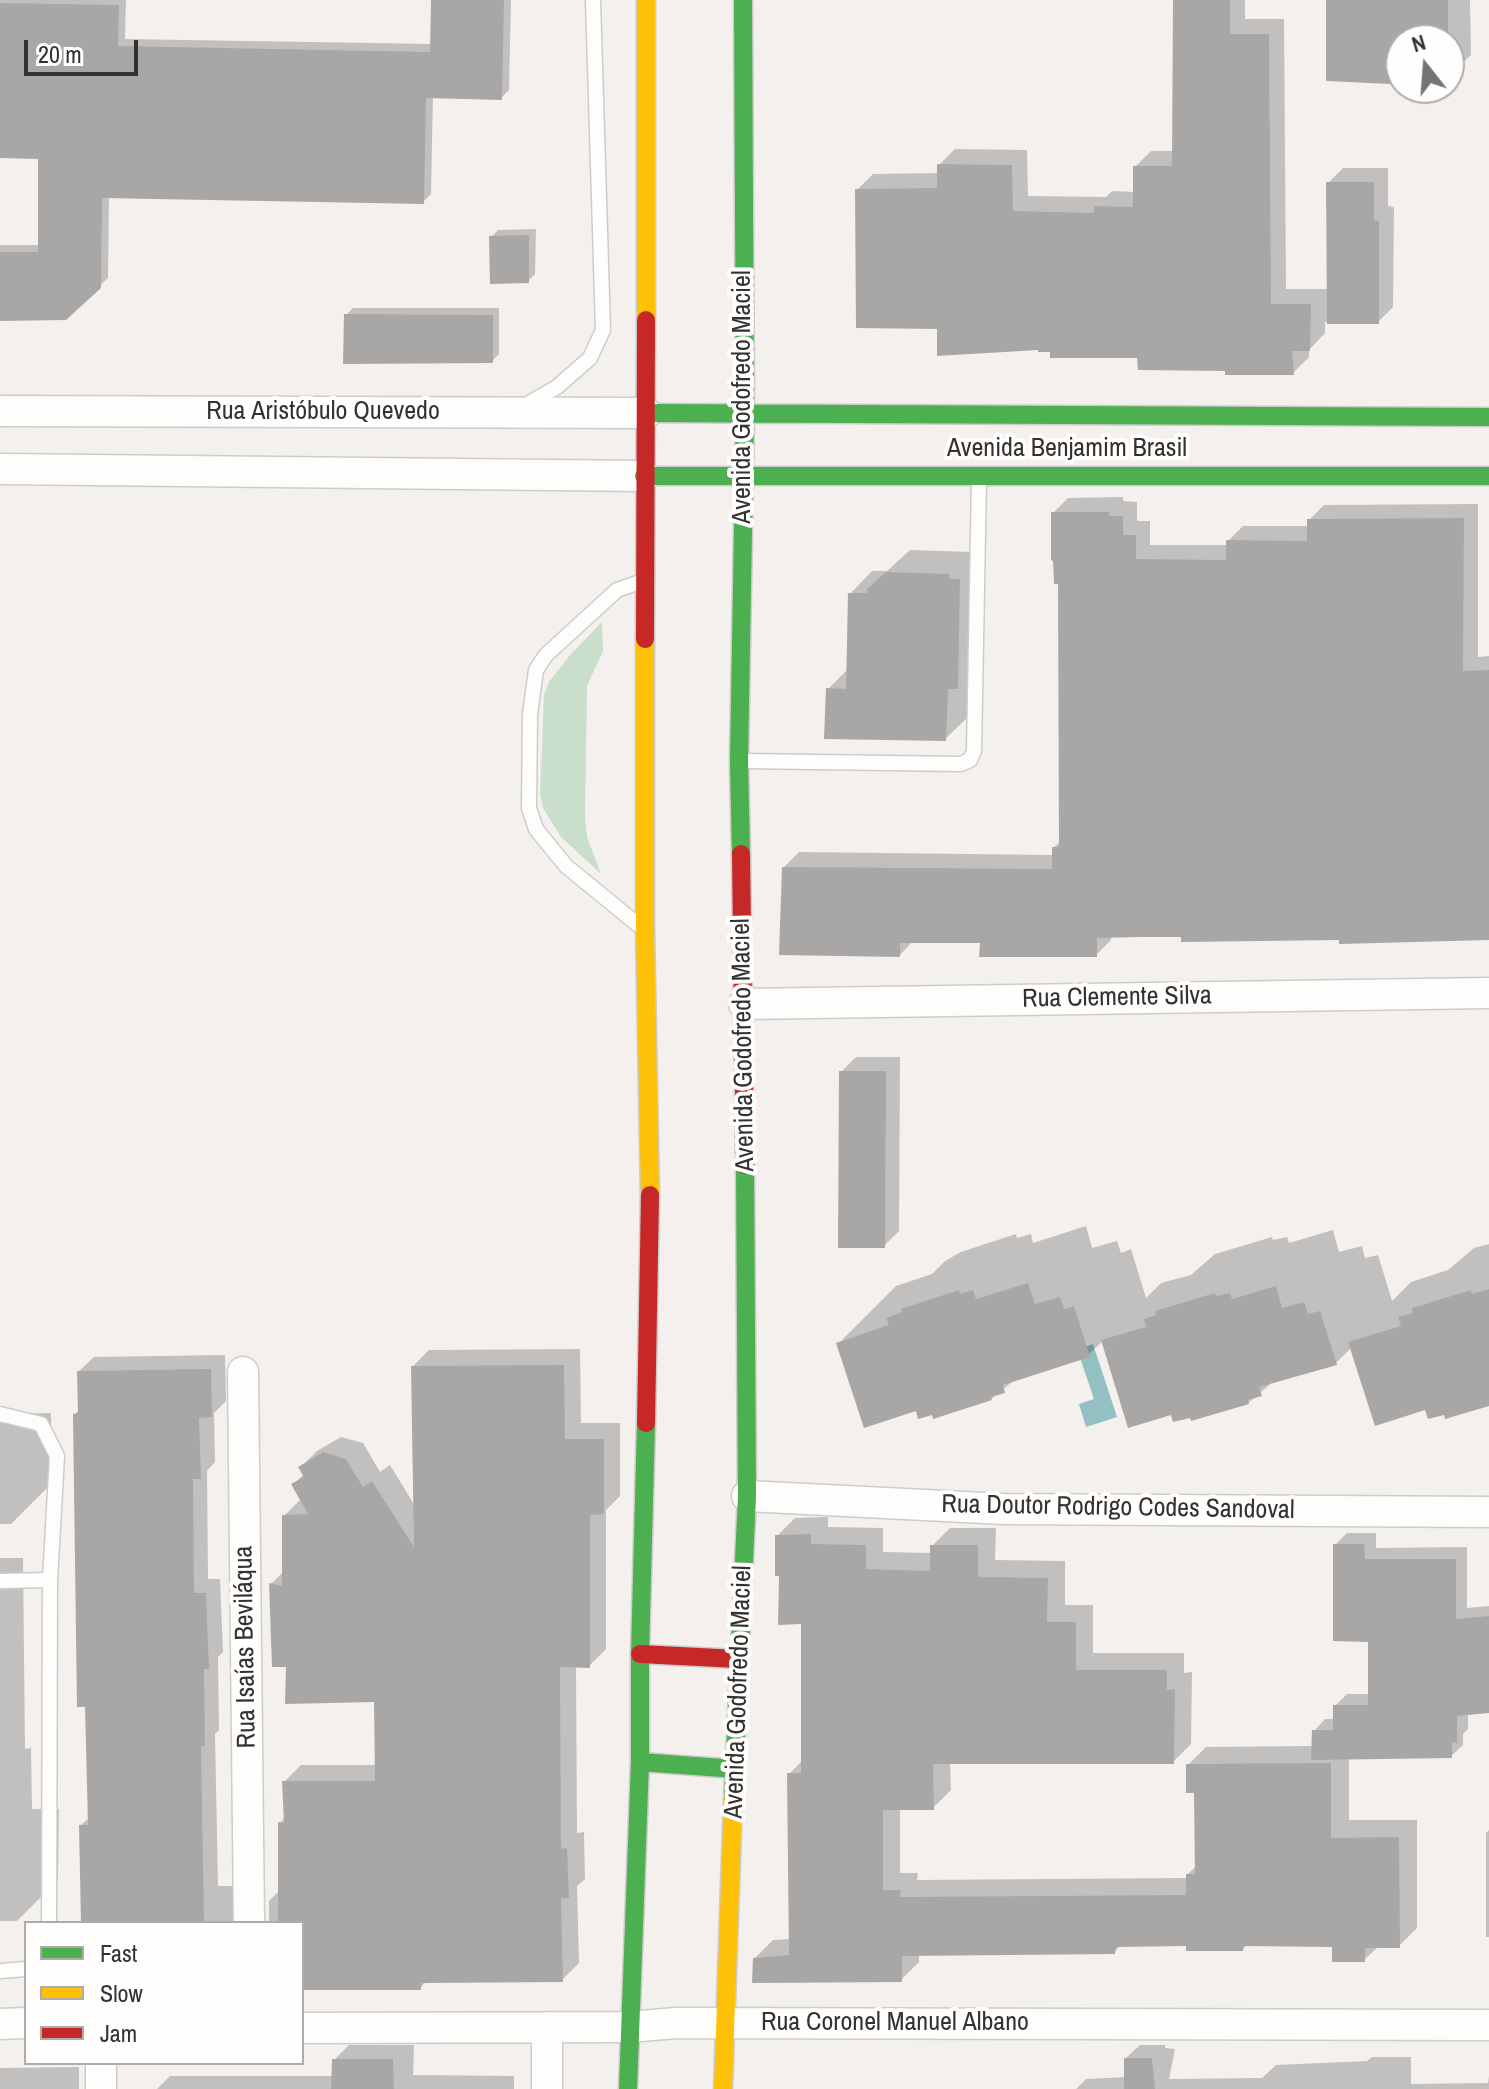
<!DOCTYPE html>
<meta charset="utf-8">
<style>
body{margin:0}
#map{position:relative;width:1489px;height:2089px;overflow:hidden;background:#f3f0ee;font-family:"Archivo Narrow",sans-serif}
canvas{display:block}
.legend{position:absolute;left:24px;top:1921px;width:280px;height:144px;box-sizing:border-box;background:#fffefd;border:2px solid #adacab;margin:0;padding:10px 14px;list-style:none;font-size:24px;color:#333230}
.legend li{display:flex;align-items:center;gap:16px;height:40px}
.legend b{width:40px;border:2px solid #adacab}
.north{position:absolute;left:1385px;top:24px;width:80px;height:80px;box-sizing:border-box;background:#fffefd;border:2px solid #adacab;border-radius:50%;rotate:343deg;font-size:22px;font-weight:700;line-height:32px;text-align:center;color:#333230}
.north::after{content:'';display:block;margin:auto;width:28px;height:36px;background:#767472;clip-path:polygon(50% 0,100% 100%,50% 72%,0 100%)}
.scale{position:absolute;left:24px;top:40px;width:114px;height:36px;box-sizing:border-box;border:4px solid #333230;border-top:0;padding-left:10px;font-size:24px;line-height:28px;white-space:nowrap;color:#333230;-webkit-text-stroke:6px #fffefd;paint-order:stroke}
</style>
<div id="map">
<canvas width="1489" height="2089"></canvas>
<ul class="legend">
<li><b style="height:10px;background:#4caf50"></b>Fast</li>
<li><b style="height:10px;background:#ffc107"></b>Slow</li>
<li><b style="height:10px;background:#c62828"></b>Jam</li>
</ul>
<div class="north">N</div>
<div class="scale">20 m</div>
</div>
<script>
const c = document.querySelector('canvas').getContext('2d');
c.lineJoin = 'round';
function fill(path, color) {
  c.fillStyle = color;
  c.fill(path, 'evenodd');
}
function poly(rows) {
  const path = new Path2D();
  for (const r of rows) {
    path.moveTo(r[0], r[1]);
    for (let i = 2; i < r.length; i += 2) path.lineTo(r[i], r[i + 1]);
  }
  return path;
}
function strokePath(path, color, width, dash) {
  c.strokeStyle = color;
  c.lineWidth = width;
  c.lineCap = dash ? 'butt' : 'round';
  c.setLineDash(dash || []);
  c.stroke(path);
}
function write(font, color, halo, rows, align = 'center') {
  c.font = font + ' "Archivo Narrow",sans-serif';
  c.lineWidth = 8;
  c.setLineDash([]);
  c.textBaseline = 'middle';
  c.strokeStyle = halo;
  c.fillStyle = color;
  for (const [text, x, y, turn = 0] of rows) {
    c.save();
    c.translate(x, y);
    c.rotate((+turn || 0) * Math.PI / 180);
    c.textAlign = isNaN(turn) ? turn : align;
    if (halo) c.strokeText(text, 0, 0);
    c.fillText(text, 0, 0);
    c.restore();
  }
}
fill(poly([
 [602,622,603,651,587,686,585,816,587,837,601,874,561,837,543,808,540,794,544,695,549,682,570,655]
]), '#c9dfcc');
fill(poly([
 [1093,1344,1117,1417,1086,1427,1079,1404,1094,1399,1077,1349]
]), '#93c0c2');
fill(poly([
 [0,0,126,0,125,39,432,44,433,0,511,0,509,90,501,98,433,96,431,194,423,202,109,196,108,278,66,318,0,319,0,245,40,245,40,157,0,156],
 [1175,0,1245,0,1245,19,1284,19,1286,289,1329,289,1328,183,1343,168,1388,168,1388,206,1394,207,1393,307,1378,322,1325,322,1325,333,1309,350,1309,357,1293,373,1227,369,1139,356,1052,350,939,327,857,190,873,174,939,173,939,165,955,149,1027,150,1028,196,1106,197,1112,191,1135,192,1135,167,1151,151,1174,151],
 [1328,0,1470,0,1471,55,1449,76,1449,40,1401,40,1401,77,1394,77,1390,81],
 [536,229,535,274,528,281,491,237,498,230],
 [353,308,499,308,499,354,492,361,346,315],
 [1123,497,1123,501,1137,502,1137,521,1150,521,1150,545,1228,545,1228,541,1243,526,1309,526,1309,520,1324,505,1478,504,1478,657,1489,656,1489,938,1111,936,1111,940,1096,955,982,941,913,941,900,955,784,867,799,852,1054,855,1054,847,1061,841,1060,582,1053,513,1068,498],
 [910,550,971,552,968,717,945,739,828,689,848,669,850,594,872,571,887,571],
 [856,1057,900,1057,899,1231,884,1246,841,1072],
 [1086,1226,1092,1248,1117,1241,1121,1253,1131,1249,1146,1298,1161,1283,1191,1275,1215,1254,1272,1237,1273,1240,1287,1237,1289,1243,1333,1230,1339,1252,1362,1246,1365,1258,1378,1255,1392,1301,1411,1282,1448,1270,1474,1248,1489,1244,1489,1403,1445,1412,1427,1408,1352,1347,1336,1363,1274,1381,1248,1403,1191,1415,1172,1413,1103,1341,1088,1355,1017,1378,991,1399,917,1409,839,1343,896,1286,932,1274,945,1261,961,1252,1016,1234,1017,1238,1031,1234,1033,1243],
 [580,1349,581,1423,620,1423,620,1496,606,1510,606,1649,589,1666,576,1666,577,1833,584,1832,585,1879,577,1886,579,1963,562,1980,427,1981,420,1988,302,1988,302,1923,269,1923,269,1901,280,1890,280,1823,285,1817,284,1782,301,1765,377,1765,376,1700,288,1665,271,1584,284,1571,284,1516,302,1498,294,1484,304,1474,301,1467,317,1451,341,1437,363,1443,380,1472,390,1465,415,1506,413,1366,429,1350],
 [225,1355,226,1401,214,1413,215,1462,207,1471,208,1579,220,1579,223,1652,218,1657,219,1730,215,1734,218,1886,245,1886,245,1923,83,1923,81,1825,90,1817,75,1414,80,1409,79,1371,94,1357],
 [51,1413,52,1483,11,1524,0,1524,0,1414],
 [828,1517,828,1527,883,1528,883,1552,932,1553,932,1546,950,1528,996,1528,995,1560,1065,1561,1065,1605,1093,1605,1093,1653,1184,1653,1184,1673,1192,1672,1191,1744,1173,1762,950,1762,951,1790,933,1808,900,1808,900,1873,918,1873,917,1880,1188,1878,1188,1874,1196,1866,1196,1791,1188,1765,1206,1747,1313,1746,1314,1731,1325,1719,1335,1719,1335,1706,1347,1694,1370,1694,1370,1640,1335,1545,1347,1533,1376,1533,1376,1548,1467,1547,1467,1608,1489,1606,1489,1711,1468,1713,1468,1729,1463,1734,1463,1745,1451,1756,1349,1757,1349,1820,1417,1820,1417,1928,1399,1946,1379,1946,1364,1960,1334,1945,1248,1944,1243,1949,1188,1944,1121,1945,1114,1952,919,1953,919,1962,901,1980,755,1958,773,1940,791,1939,789,1774,803,1760,803,1622,781,1574,777,1536,795,1518],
 [0,1558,23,1558,25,1749,31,1748,32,1809,59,1809,58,1880,17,1921,0,1921],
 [1489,1830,1489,1937,1486,1937,1486,1833],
 [349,2045,414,2045,413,2075,514,2076,514,2089,157,2089,170,2076,333,2076,334,2060],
 [1140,2045,1165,2045,1165,2048,1175,2049,1169,2079,1262,2078,1276,2065,1367,2061,1372,2057,1411,2057,1411,2084,1488,2083,1489,2076,1489,2089,1076,2089,1086,2079,1126,2077,1126,2058],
 [79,2067,79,2089,0,2089,0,2068]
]), '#0003');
fill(poly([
 [431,0,504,0,502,100,426,98,424,204,102,198,101,288,66,320,0,321,0,252,38,252,38,159,0,158,0,3,119,5,118,46,430,52],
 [1173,0,1230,0,1230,34,1269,34,1271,304,1311,304,1310,351,1292,351,1294,375,1225,375,1225,371,1138,370,1137,358,1050,358,1050,352,1038,352,1038,350,937,356,937,329,856,328,855,189,937,188,937,164,1012,165,1013,211,1094,213,1094,206,1133,207,1133,166,1172,166],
 [1326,0,1448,0,1448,40,1401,40,1401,70,1391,70,1391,84,1326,81],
 [1326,182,1374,182,1374,220,1379,221,1379,324,1327,324],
 [529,235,529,283,490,284,489,236],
 [344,314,493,315,493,363,343,364],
 [1051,512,1109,512,1109,516,1123,516,1123,535,1136,535,1136,559,1226,560,1226,540,1307,541,1307,519,1464,518,1463,671,1489,670,1489,940,1339,944,1339,940,1181,942,1181,937,1139,937,1097,938,1097,957,979,957,980,943,900,943,900,957,779,955,782,867,1052,869,1052,847,1059,847,1058,584,1054,584,1053,561,1051,560],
 [886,572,949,574,950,579,960,579,958,689,948,689,946,741,824,739,826,688,846,689,848,593,867,593,867,589],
 [839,1071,886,1071,885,1248,838,1248],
 [1028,1283,1035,1304,1060,1297,1064,1309,1074,1306,1090,1357,1003,1385,1005,1393,991,1397,992,1400,933,1419,932,1415,918,1419,916,1411,864,1428,836,1343,889,1325,886,1318,902,1312,901,1309,959,1290,960,1294,973,1290,976,1299],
 [1276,1286,1282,1308,1304,1302,1308,1314,1320,1311,1337,1365,1259,1387,1262,1396,1248,1400,1249,1404,1191,1421,1190,1418,1173,1422,1171,1415,1128,1428,1101,1340,1146,1327,1144,1319,1156,1315,1155,1311,1215,1293,1216,1296,1230,1293,1232,1299],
 [1489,1289,1489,1406,1445,1419,1444,1415,1428,1419,1425,1410,1375,1426,1348,1342,1401,1326,1398,1317,1413,1313,1412,1308,1471,1290,1472,1294],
 [564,1365,565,1439,604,1439,604,1514,590,1515,590,1668,560,1667,561,1849,567,1848,569,1898,561,1898,563,1982,421,1983,421,1990,302,1990,302,1923,278,1923,278,1822,284,1823,282,1781,375,1781,374,1702,285,1704,286,1667,272,1667,269,1583,282,1586,282,1515,308,1514,291,1484,304,1477,298,1467,323,1452,346,1459,363,1487,372,1481,414,1547,411,1366],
 [211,1369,212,1417,199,1418,201,1479,193,1479,194,1593,206,1593,209,1669,204,1669,205,1746,201,1746,204,1923,81,1923,79,1825,88,1825,85,1707,77,1707,73,1414,78,1413,77,1371],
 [811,1534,811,1544,866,1545,866,1569,930,1571,930,1545,978,1545,978,1577,1048,1578,1047,1622,1076,1622,1076,1670,1167,1670,1167,1690,1175,1689,1174,1764,933,1764,934,1810,883,1810,883,1890,901,1890,900,1897,1186,1895,1186,1874,1195,1874,1194,1793,1186,1793,1186,1764,1331,1763,1331,1838,1399,1837,1400,1948,1365,1948,1365,1962,1332,1962,1332,1947,1243,1946,1243,1951,1186,1951,1186,1946,1116,1947,1115,1954,902,1956,902,1982,752,1983,753,1958,789,1955,787,1773,801,1773,801,1624,778,1625,779,1576,775,1576,775,1535],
 [1333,1544,1364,1544,1365,1559,1456,1559,1456,1619,1489,1616,1489,1713,1457,1716,1457,1743,1452,1742,1452,1758,1311,1760,1312,1730,1333,1730,1333,1705,1368,1705,1368,1642,1333,1641],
 [1124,2058,1152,2058,1155,2089,1124,2089],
 [332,2059,393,2059,394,2089,331,2089]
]), '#a9a7a5');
const lane = poly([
 [524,406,557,387,590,358,603,330,593,0],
 [743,761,961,764,970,760,974,751,979,478],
 [637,924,566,866,536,829,529,808,530,714,536,670,546,655,617,590,640,582],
 [0,1414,41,1424,57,1456,50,1580],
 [0,1581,50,1580,49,1923],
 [0,1971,26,1969]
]);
const street = poly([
 [0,411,646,413],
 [0,469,644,476],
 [744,1004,1489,993],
 [243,1372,249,1923],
 [747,1496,1004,1509,1489,1512],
 [0,2024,26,2023],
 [547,2027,547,2089],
 [302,2028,629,2027,676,2023,1489,2025],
 [101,2063,101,2089]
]);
const fast = poly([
 [646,413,1489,417],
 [644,476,1489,476],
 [741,854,739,761,745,413,743,0],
 [640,1762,736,1769],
 [733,1800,747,1496,745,1165],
 [628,2089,640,1762,640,1654,646,1423]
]);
const slow = poly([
 [646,320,646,0],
 [645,639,645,930,650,1195],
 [723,2089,733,1800]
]);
const jam = poly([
 [645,639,646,320],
 [741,854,745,1165],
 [646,1423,650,1195],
 [640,1654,738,1659]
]);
strokePath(lane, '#ceccca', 17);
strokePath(street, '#ceccca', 33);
strokePath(fast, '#ceccca', 21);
strokePath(slow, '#ceccca', 21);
strokePath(jam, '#ceccca', 21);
strokePath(lane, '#fdfdfc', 14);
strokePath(street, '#fdfdfc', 30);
strokePath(fast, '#4caf50', 18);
strokePath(slow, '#ffc107', 18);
strokePath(jam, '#c62828', 18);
write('26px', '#333230', '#fffefd', [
 ["Avenida Godofredo Maciel",743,397,-90],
 ["Rua Aristóbulo Quevedo",323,412],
 ["Avenida Benjamim Brasil",1067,449],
 ["Rua Clemente Silva",1117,998,-1],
 ["Avenida Godofredo Maciel",744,1045,-91],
 ["Rua Doutor Rodrigo Codes Sandoval",1118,1508,1],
 ["Rua Isaías Beviláqua",246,1647,-91],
 ["Avenida Godofredo Maciel",739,1692,-88],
 ["Rua Coronel Manuel Albano",895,2023]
]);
</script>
